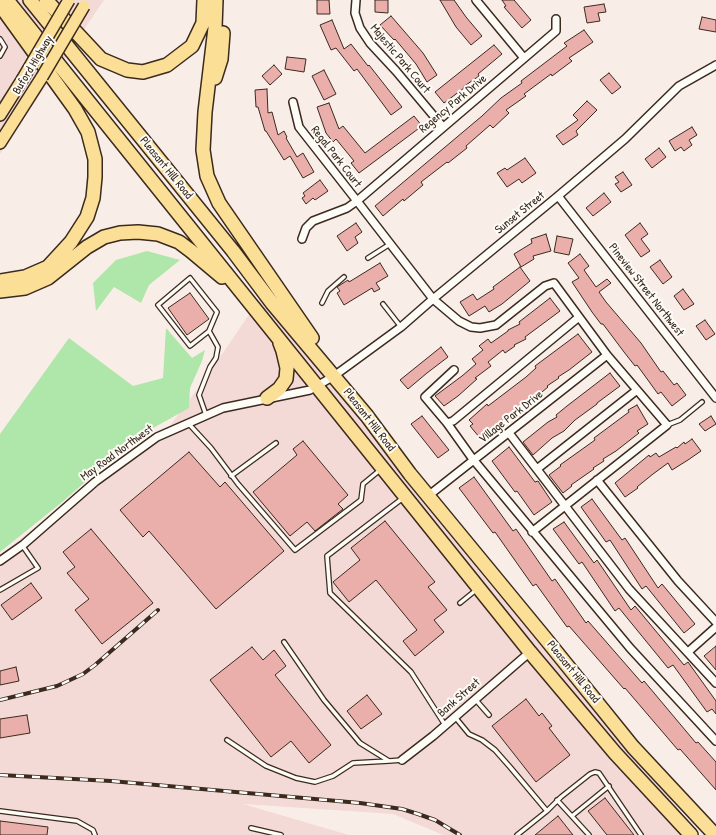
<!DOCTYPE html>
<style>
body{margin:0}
canvas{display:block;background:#f9ede8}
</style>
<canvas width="716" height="835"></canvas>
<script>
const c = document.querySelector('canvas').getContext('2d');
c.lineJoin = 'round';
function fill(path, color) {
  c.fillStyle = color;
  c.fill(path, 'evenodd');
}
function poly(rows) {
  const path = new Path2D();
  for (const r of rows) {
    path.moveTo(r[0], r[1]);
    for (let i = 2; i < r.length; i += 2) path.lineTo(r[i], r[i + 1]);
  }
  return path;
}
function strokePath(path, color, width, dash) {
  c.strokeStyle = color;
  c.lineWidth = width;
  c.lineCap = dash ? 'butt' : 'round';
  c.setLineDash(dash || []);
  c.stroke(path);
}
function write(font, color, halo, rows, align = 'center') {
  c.font = font + ' "Patrick Hand",sans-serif';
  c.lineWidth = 4;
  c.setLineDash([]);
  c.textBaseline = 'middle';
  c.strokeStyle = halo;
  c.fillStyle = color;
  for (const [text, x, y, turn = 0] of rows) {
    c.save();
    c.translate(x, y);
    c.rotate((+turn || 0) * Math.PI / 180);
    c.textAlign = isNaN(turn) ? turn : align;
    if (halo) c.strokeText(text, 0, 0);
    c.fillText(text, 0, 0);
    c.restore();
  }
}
fill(poly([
 [0,0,104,0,0,154],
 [267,288,486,580,636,756,699,835,443,835,393,814,243,804,349,835,0,835,0,555,90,485,169,427,210,372]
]), '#f4dad6');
fill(poly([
 [147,251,180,260,149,285,141,303,114,287,96,311,93,283,116,260],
 [166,328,192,358,205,350,202,361,190,388,189,408,137,437,61,503,0,552,0,434,69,338,133,386,163,378]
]), '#afe6a9');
const building = poly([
 [317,0,329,0,330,14,317,14,317,0],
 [375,0,388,0,388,13,375,12,375,0],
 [440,0,454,0,466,17,482,36,471,45,456,27,440,0],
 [502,0,514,0,531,20,522,28,504,7,506,6,502,0],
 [604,4,606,12,598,13,600,21,587,23,584,7,604,4],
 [391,16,423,53,437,75,427,82,416,64,395,39,394,40,380,25,391,16],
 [702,17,716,20,716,32,699,29,702,17],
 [332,20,344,49,351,44,368,66,369,65,402,107,391,115,357,69,354,71,336,48,331,50,320,25,332,20],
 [584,30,593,42,569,58,572,61,552,76,551,74,524,94,526,96,506,110,509,113,493,128,490,125,466,146,467,148,448,163,447,162,421,182,423,185,404,201,403,199,383,216,375,206,482,116,501,98,522,83,521,81,567,46,564,43,584,30],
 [494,45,502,54,478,74,479,76,463,87,464,88,444,103,435,92,494,45],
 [287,57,306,59,304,72,285,69,287,57],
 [274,65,282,74,270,85,262,76,274,65],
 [324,70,336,94,324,100,312,76,324,70],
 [609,73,621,87,612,94,600,80,609,73],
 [267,89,268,113,272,112,278,135,284,131,287,137,286,138,297,157,303,153,314,172,303,178,290,156,284,160,266,131,265,131,258,107,256,107,255,90,267,89],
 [587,101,597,110,576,131,578,135,563,145,556,136,578,120,573,115,587,101],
 [329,103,339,129,343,126,365,153,414,116,422,126,359,173,351,163,354,161,336,139,333,142,326,133,317,107,329,103],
 [692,127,697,135,689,140,692,145,684,151,681,147,675,151,669,141,692,127],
 [659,148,666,157,652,168,645,159,659,148],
 [525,158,536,173,522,183,519,179,507,187,497,173,505,168,507,170,525,158],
 [623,172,632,185,621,192,615,184,619,182,615,177,623,172],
 [320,180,328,191,315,200,313,198,306,204,302,198,305,196,303,193,320,180],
 [604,193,611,202,593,216,586,208,604,193],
 [356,223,362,232,355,237,358,243,347,251,337,236,356,223],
 [640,223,648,234,641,239,650,251,641,257,625,235,640,223],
 [546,234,551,251,533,256,534,259,521,267,514,254,532,243,531,239,546,234],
 [557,236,573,239,569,255,554,252,557,236],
 [580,254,589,266,584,270,596,287,607,279,611,283,599,292,606,302,641,343,661,372,663,371,674,385,677,383,686,395,672,406,661,392,658,394,637,365,635,366,624,352,603,324,601,324,592,312,572,282,579,278,568,263,580,254],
 [660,260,672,277,663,284,650,267,660,260],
 [380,263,388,276,376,283,380,289,374,292,372,288,344,305,337,293,340,291,337,287,348,280,349,282,380,263],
 [520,267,530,281,502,304,489,312,485,306,469,316,460,302,473,294,477,300,494,289,493,287,520,267],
 [683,289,694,304,684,310,674,296,683,289],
 [190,293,209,319,187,335,168,308,190,293],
 [550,298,560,311,525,337,526,339,514,345,515,346,505,353,503,350,488,362,491,366,475,378,477,379,458,396,444,406,435,396,462,376,476,364,472,359,483,350,479,346,488,339,491,343,508,331,508,330,520,324,519,322,550,298],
 [705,320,715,334,706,340,696,326,705,320],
 [578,334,592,352,569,370,558,377,559,378,547,386,548,387,536,397,513,412,480,438,470,426,473,424,469,420,487,404,488,406,526,377,536,368,535,366,578,334],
 [441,347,448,357,427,373,408,389,400,380,441,347],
 [610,373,620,386,597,403,597,404,575,420,564,431,552,438,533,455,523,442,548,422,557,417,556,415,567,406,610,373],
 [637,405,648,424,637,431,639,433,616,451,603,459,604,461,593,468,594,469,571,485,572,486,563,493,549,475,561,466,560,465,595,440,594,438,629,412,628,410,637,405],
 [422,416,449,450,438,458,411,424,422,416],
 [711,416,716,424,705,431,699,424,711,416],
 [692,439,701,451,688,460,672,470,668,463,653,474,637,487,638,488,625,497,615,483,649,455,650,457,656,453,659,457,676,447,677,448,684,442,685,444,692,439],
 [303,441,348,495,338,504,343,509,315,531,307,522,290,536,253,492,297,455,293,449,303,441],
 [509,447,535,482,538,481,552,502,534,515,517,491,515,492,492,461,509,447],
 [189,452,220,487,225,482,284,551,216,609,149,531,143,537,120,510,189,452],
 [474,477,513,531,516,529,552,581,555,579,586,623,588,621,642,683,644,681,696,743,698,742,716,762,716,790,680,749,678,750,625,688,624,689,569,626,567,627,536,584,533,586,495,532,493,533,459,488,474,477],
 [592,499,622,540,625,538,658,588,662,584,695,624,684,633,646,586,642,589,610,540,606,542,581,507,592,499],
 [385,521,435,582,428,587,447,610,434,620,444,632,415,656,403,641,417,630,376,580,349,602,333,582,360,560,351,548,385,521],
 [564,522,594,563,597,560,631,610,635,606,684,665,688,662,716,701,716,714,712,709,707,712,673,665,668,668,619,608,615,611,582,562,579,564,553,529,564,522],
 [91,529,153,603,102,644,75,610,89,599,67,573,75,567,63,552,91,529],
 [31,583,42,598,12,620,1,605,31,583],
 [716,646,716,670,704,656,716,646],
 [252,647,263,660,274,650,286,666,275,675,331,745,309,763,291,741,271,757,210,680,252,647],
 [16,667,19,681,0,685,0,671,16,667],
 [367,695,382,714,361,729,347,711,367,695],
 [526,699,539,716,542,713,552,726,549,728,570,755,536,782,492,726,526,699],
 [27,715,30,733,0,738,0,719,27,715],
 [605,798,634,835,607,835,588,811,605,798],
 [558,816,573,835,535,835,558,816],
 [0,821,48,827,47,835,0,835,0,821]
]);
fill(building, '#eaafab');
strokePath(building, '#3b2a1e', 1);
const lane = poly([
 [0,39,5,47,0,56],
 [368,258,390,244],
 [190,278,217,312,209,331,190,346,158,305,190,278],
 [322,303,328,291,344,277],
 [383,304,401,327],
 [206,415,199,395,210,367,216,358,218,347,209,331],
 [188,423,211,448,238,484,295,550,361,500,363,484,380,470],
 [667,425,680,420,702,402],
 [231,476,276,443],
 [403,498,327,556,330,593,411,672,445,725],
 [0,590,38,568,22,545],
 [460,603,476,590],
 [284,642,324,700,360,743,389,761,402,760],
 [475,699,489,715],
 [455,717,469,734,482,740,495,750,510,767,547,811,517,835],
 [227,740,266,766,296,778,315,782,333,776,353,763,389,761],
 [557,800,589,835],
 [0,811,77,821,93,830,95,835],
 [547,811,561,797,590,774,595,772,599,773,641,835],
 [572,816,609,786],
 [251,828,281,835]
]);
const street = poly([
 [356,0,355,13,360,28,370,43,396,71,443,127],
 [476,0,524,58],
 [293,102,299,127,357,201,347,208,313,221,306,228,302,239],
 [558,196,716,398],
 [454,370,425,397,447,423,472,458,630,648,716,741],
 [447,423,453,421,579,317],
 [509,433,629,589,716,683],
 [537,469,637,390],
 [597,480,678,581,716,622],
 [428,496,607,355],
 [532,532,667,425,607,355,554,283,545,286,496,325,480,328,471,327,459,321,433,299,357,201,556,31,556,19],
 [0,561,24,544,95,482,157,437,223,408,310,390,334,376,401,327,433,299,558,196,625,139,679,86,716,65],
 [688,652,716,627],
 [402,760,433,736,530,652]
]);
const primary = poly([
 [0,115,22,80],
 [0,143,42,77]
]);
const highway = poly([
 [7,0,530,652,615,753,691,835],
 [30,0,233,251,272,303,367,416,410,474,545,638,633,747,715,835],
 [46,0,101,59,127,70,143,72,167,65,192,46,203,23,204,0],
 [216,0,215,28,205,112,203,150,207,176,219,203,312,338],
 [0,5,75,109,88,132,95,159,95,177,93,198,87,217,71,242,48,267,25,277,0,281],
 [215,78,221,59,223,33],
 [0,291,25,288,48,278,87,247,104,237,120,233,138,232,158,234,179,242,191,251,222,277],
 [267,398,279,389,286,379,287,368,283,351,280,343]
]);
strokePath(lane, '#3b2a1e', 6);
strokePath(street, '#3b2a1e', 10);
strokePath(primary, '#3b2a1e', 14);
strokePath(highway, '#3b2a1e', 16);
strokePath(lane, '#fdfcf7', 3.5);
strokePath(street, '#fdfcf7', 7);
strokePath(primary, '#fbdf96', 11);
strokePath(highway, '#fbdf96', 13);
const rail = poly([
 [0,700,57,686,83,674,95,665,158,610],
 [0,775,111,781,360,803,402,809,418,814,435,820,460,835]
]);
strokePath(rail, '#3b2a1e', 4);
strokePath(rail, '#fdfcf7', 2.5, [8]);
const primaryBridge = poly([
 [42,77,84,6],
 [22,80,69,0]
]);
strokePath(primaryBridge, '#3b2a1e', 14, []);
strokePath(primaryBridge, '#fbdf96', 11);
write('12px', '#3b2a1e', '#fdfcf7', [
 ["Majestic Park Court",400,59,50],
 ["Buford Highway",33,65,-59],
 ["Regency Park Drive",453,104,-40],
 ["Regal Park Court",336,157,52],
 ["Pleasant Hill Road",166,168,51],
 ["Sunset Street",520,213,-39],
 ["Pineview Street Northwest",646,290,52],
 ["Village Park Drive",511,417,-38],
 ["Pleasant Hill Road",369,420,52],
 ["May Road Northwest",117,453,-36],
 ["Pleasant Hill Road",573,672,51],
 ["Bank Street",459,698,-41]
]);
</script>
